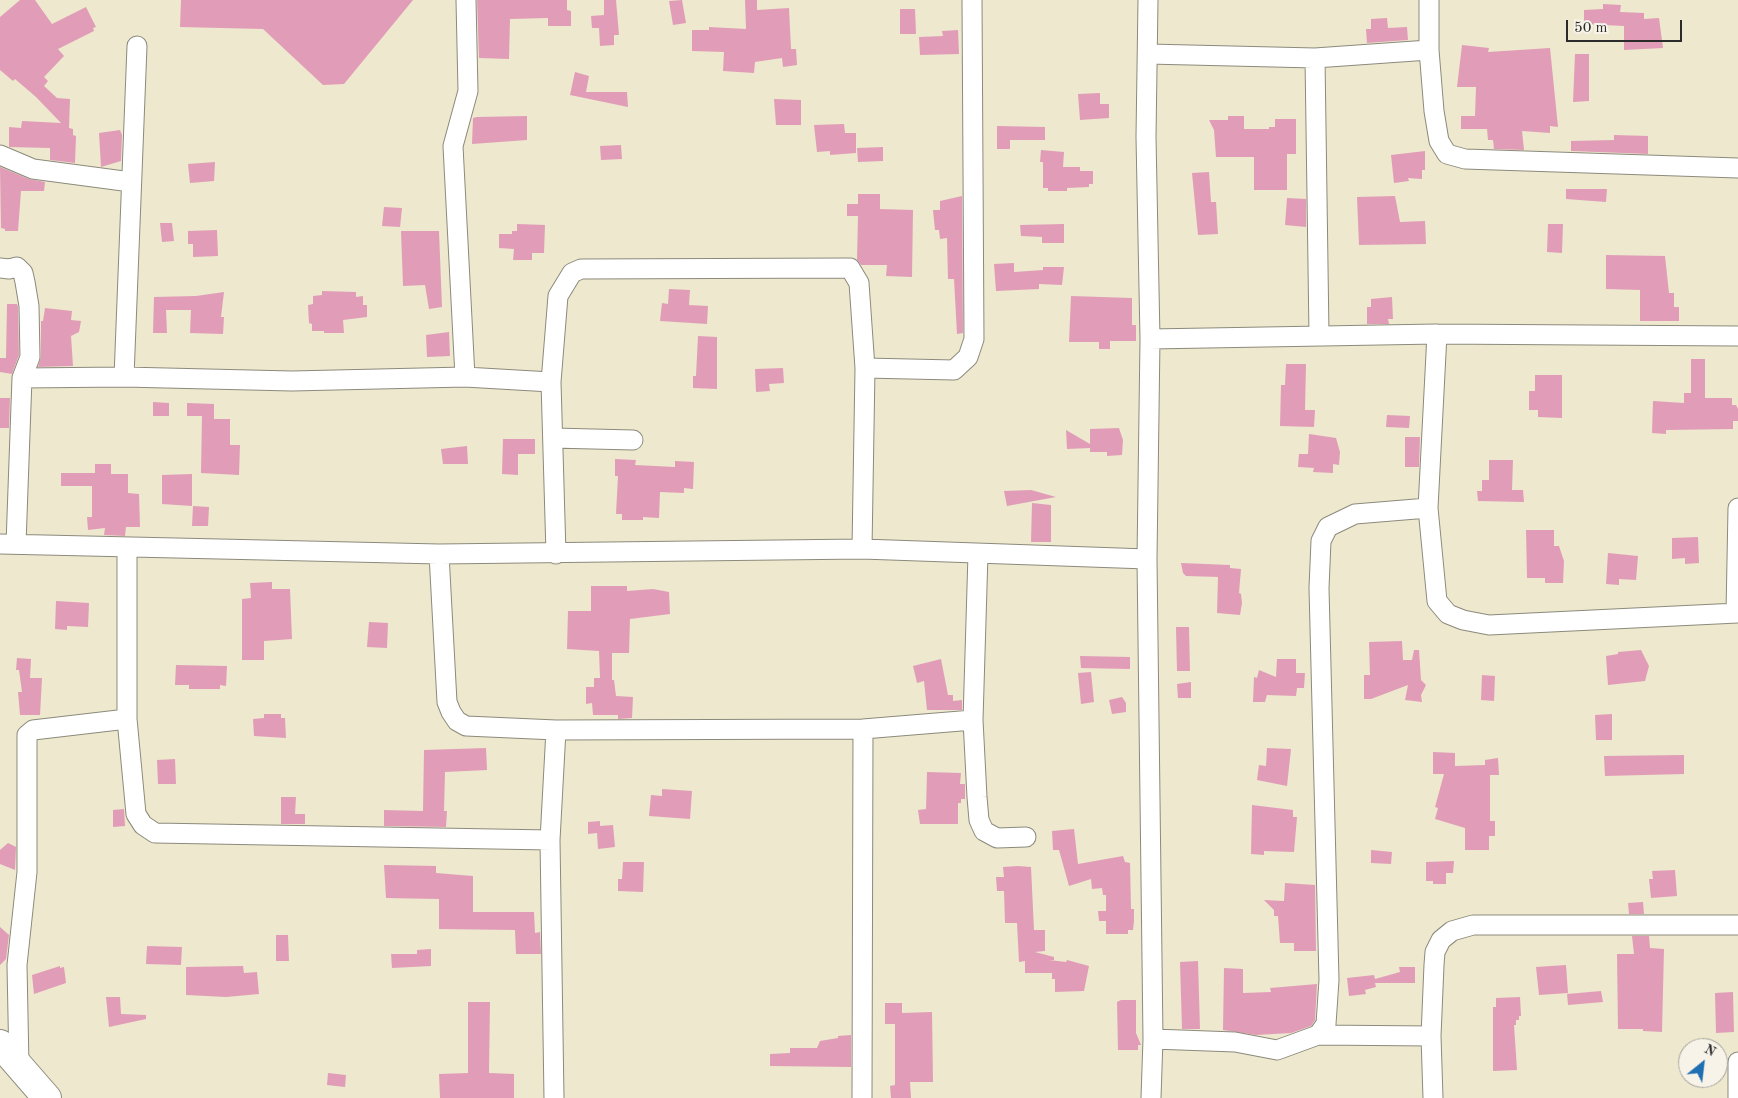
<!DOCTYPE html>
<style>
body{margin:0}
#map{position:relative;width:1738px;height:1098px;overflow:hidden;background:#ede8ce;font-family:"Old Standard TT",serif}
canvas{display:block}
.north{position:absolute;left:1678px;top:1038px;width:50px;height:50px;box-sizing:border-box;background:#f7f3e8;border:1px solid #a5a39c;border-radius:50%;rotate:29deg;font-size:14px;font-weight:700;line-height:20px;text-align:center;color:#2b2b2b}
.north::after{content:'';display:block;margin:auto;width:18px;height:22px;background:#1f6fb2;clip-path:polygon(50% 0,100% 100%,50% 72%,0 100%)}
.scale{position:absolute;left:1566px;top:20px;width:116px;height:22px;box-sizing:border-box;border:2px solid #2b2b2b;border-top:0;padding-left:6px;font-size:15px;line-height:18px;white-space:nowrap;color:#2b2b2b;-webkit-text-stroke:4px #f7f3e8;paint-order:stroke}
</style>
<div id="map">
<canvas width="1738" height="1098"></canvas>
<div class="north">N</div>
<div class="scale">50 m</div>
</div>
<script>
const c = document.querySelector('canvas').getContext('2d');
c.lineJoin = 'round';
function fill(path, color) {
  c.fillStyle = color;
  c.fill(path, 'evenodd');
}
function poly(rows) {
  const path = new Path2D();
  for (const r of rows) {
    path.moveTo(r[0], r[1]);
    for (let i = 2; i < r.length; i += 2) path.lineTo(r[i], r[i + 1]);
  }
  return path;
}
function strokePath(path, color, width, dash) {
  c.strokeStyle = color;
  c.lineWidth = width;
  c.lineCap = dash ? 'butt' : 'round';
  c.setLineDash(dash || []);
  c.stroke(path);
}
fill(poly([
 [20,0,35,0,52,24,86,7,96,27,93,28,94,31,58,49,64,56,44,77,48,81,44,86,57,98,70,99,69,128,73,129,73,135,76,136,75,163,50,160,50,148,9,147,9,127,21,128,22,121,61,123,36,97,15,79,13,81,0,70,0,17],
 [181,0,413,0,344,84,323,85,263,29,180,27],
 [477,0,567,0,567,10,571,11,571,26,548,26,548,18,510,19,509,59,479,58],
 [604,0,616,0,619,35,614,35,614,45,600,46,599,28,592,28,591,16,604,15],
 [682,0,686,23,673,25,669,1],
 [745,0,757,0,757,10,789,8,791,49,796,49,797,65,783,67,782,58,755,62,754,73,723,71,724,52,692,51,692,30,709,30,709,27,746,29],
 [1603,4,1621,5,1620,12,1644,13,1644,19,1659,18,1663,48,1624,50,1624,26,1584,24,1584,10,1603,9],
 [900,9,915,9,916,34,900,34],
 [1387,18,1388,28,1407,27,1408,40,1367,43,1366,29,1371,29,1371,19],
 [958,30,959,54,920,55,919,37,943,36,942,31],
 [1462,45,1489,48,1488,52,1550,48,1558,127,1550,126,1550,133,1522,131,1524,150,1494,149,1493,140,1488,140,1487,129,1461,129,1461,116,1475,116,1476,87,1457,87],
 [1575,54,1589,54,1589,101,1573,102],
 [575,72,589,76,586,92,627,92,628,107,570,95],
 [1100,93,1100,104,1109,104,1109,118,1080,120,1078,94],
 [774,99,801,100,801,125,776,125],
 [527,116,527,140,472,144,473,118,477,117],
 [1228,116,1244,116,1244,129,1269,129,1269,127,1275,127,1275,119,1296,119,1296,154,1287,154,1287,190,1254,190,1254,157,1216,157,1214,130,1209,120,1228,120],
 [844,124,845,133,856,133,856,153,830,155,830,151,817,152,814,125],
 [997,126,1045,127,1045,140,1010,140,1010,149,997,149],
 [120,130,122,135,121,161,101,167,99,133],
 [1614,135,1648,136,1648,154,1571,151,1571,141,1614,140],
 [621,145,622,159,601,160,600,146],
 [883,147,883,161,858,162,857,148],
 [1041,150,1064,152,1063,167,1080,167,1080,171,1093,171,1093,184,1089,184,1089,187,1067,188,1067,191,1048,191,1048,188,1043,188,1043,162,1040,162],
 [1425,151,1425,170,1422,170,1422,179,1408,178,1409,181,1394,183,1391,155],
 [215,162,214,181,190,183,188,164],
 [0,167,29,179,45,182,44,191,21,191,18,231,5,231,5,229,1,228],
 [1209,172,1211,202,1216,202,1218,234,1198,235,1192,173],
 [1566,189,1607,189,1606,202,1566,199],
 [858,194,880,194,880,209,913,210,912,277,886,276,887,265,861,265,857,260,858,216,847,216,847,204,858,204],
 [962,196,963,333,957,334,954,279,948,279,947,238,940,239,939,230,935,230,933,210,940,210,940,201],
 [1395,196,1400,222,1425,221,1426,244,1359,245,1357,197],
 [1287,198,1306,199,1306,227,1285,225],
 [384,207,402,208,400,227,382,226],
 [160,223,172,223,174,241,162,242],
 [517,224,545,225,544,253,532,253,532,260,513,260,514,249,499,248,499,234,512,234,512,231,517,231],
 [1064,224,1064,243,1042,243,1042,237,1021,236,1020,225],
 [1548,224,1563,224,1562,253,1547,252],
 [217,230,218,256,193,257,193,244,188,244,188,231],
 [401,231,439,231,442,307,429,309,425,285,403,286],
 [1606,255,1665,256,1669,293,1674,293,1674,307,1679,307,1679,321,1640,321,1640,290,1606,289],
 [1014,263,1014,272,1043,270,1043,267,1064,267,1062,285,1039,284,1039,289,996,291,994,264],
 [669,289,690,290,689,305,708,306,707,324,660,321,662,303,668,304],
 [322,291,356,292,356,297,363,296,363,305,367,305,367,317,343,320,344,333,324,333,324,331,312,331,312,324,309,323,308,305,313,304,313,296,322,295],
 [224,292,221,317,224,317,223,334,190,333,191,310,166,310,167,333,153,333,154,297,196,296],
 [1071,296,1132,298,1132,325,1136,325,1136,341,1110,341,1110,349,1099,349,1099,342,1069,342],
 [1392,297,1393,319,1388,319,1389,324,1367,324,1367,307,1371,307,1371,299],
 [7,304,17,304,18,307,19,355,12,374,0,372,0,358,6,358],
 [45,308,72,311,71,320,81,321,79,332,71,336,73,366,38,367,41,357,41,321,43,321],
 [449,332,450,356,427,357,426,335],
 [698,336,717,337,717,389,693,388,693,376,696,376],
 [1691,359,1705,359,1705,398,1732,398,1732,405,1736,405,1738,409,1738,421,1733,421,1733,429,1666,430,1666,434,1652,433,1653,401,1684,403,1684,393,1691,393],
 [1286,364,1306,364,1305,410,1315,410,1314,427,1280,426,1281,385,1285,385],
 [783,368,784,383,769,384,770,391,756,392,755,369],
 [1535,375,1562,375,1562,418,1538,417,1538,410,1529,410,1529,391,1535,391],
 [0,398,10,398,9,428,0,428],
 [153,402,169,403,169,416,153,416],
 [187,403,214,404,214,419,230,419,230,445,240,445,239,475,201,473,202,416,187,416],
 [1387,415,1410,416,1409,428,1386,427],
 [1119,428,1123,440,1122,455,1107,456,1107,452,1090,452,1090,448,1067,449,1066,430,1090,444,1090,429],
 [1309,434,1336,438,1340,452,1339,465,1333,464,1333,473,1313,472,1314,468,1298,467,1299,454,1308,454],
 [1405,437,1420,437,1419,467,1405,467],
 [503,439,535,439,535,454,518,454,518,475,502,474],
 [467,446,468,464,443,464,441,449],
 [615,459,636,460,635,465,675,467,675,461,694,462,693,489,684,488,684,493,660,492,659,518,643,517,643,520,622,520,622,514,616,514,618,476,615,476],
 [1489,460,1513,460,1512,490,1523,490,1524,502,1478,501,1477,491,1482,491,1482,480,1489,480],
 [95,464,111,464,111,474,128,474,128,493,139,494,140,527,126,527,125,536,104,535,105,528,88,530,87,517,92,517,92,486,61,486,61,473,95,473],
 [192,474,192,506,162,504,162,475],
 [1031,490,1056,497,1007,506,1004,491],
 [1032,503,1051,505,1051,542,1031,542],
 [193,506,209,507,208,526,192,526],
 [1526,530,1554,530,1554,546,1559,546,1564,561,1563,583,1545,583,1545,578,1527,578],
 [1698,537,1699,563,1685,564,1685,558,1672,559,1672,538],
 [1608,553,1638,556,1636,580,1619,579,1619,585,1606,584],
 [1181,563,1230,565,1230,568,1241,569,1239,593,1241,594,1242,603,1240,615,1217,613,1218,577,1186,576,1183,573],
 [272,582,272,589,290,589,292,639,264,641,264,660,242,660,242,599,251,598,250,583],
 [591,586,627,586,627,591,653,589,669,592,670,614,630,619,629,653,612,653,612,680,614,680,616,696,633,697,632,718,618,719,618,715,593,715,592,703,586,704,586,687,594,687,594,678,600,678,599,651,567,649,568,611,591,611],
 [56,601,89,603,88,627,67,626,67,630,55,629],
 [369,622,388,623,387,648,367,647],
 [1176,627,1189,627,1190,671,1177,671],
 [1402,641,1403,660,1412,660,1414,650,1419,650,1421,680,1426,685,1421,695,1422,702,1405,700,1408,685,1371,699,1364,699,1364,675,1370,675,1369,642],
 [1641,650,1649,666,1645,681,1608,685,1606,656,1618,654,1618,652],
 [1080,656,1130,657,1130,669,1081,668],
 [17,658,31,659,30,678,42,678,40,715,20,715,18,692,22,692,19,670,16,670],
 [941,659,948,695,953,695,953,701,962,700,962,710,927,710,924,681,917,683,913,666],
 [1277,659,1296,659,1296,673,1305,673,1304,688,1297,688,1296,696,1267,695,1265,702,1253,702,1254,677,1257,678,1259,670,1276,677],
 [176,665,227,666,226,686,220,685,220,689,189,689,189,685,175,685],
 [1091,672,1094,702,1081,704,1078,673],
 [1482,675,1495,676,1494,701,1481,700],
 [1191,682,1191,698,1178,698,1177,684],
 [1122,697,1126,703,1126,712,1112,714,1109,700],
 [264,714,281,714,281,718,285,718,286,738,254,736,253,719,264,718],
 [1612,714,1612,740,1596,740,1595,715],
 [486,748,487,770,445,772,444,811,447,811,446,827,384,826,384,810,423,811,424,750],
 [1267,748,1291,749,1287,786,1257,780,1259,765,1266,766],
 [1433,752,1455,753,1455,766,1485,765,1485,760,1498,758,1499,775,1490,775,1490,821,1495,821,1495,836,1489,836,1489,850,1465,850,1465,828,1435,819,1438,808,1435,807,1444,774,1433,774],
 [1684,755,1684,774,1605,776,1604,756],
 [175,759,176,784,158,784,157,760],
 [927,772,961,773,960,784,965,784,965,799,961,799,961,803,958,803,958,824,920,824,918,810,926,809],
 [662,789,692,791,690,819,649,816,651,795,662,796],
 [281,797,296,797,295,814,305,814,305,824,281,824],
 [1252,805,1293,810,1293,817,1297,817,1294,852,1264,851,1264,855,1251,854],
 [124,809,125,826,113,827,113,810],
 [600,821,600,826,613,825,615,847,598,849,597,833,588,834,588,822],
 [1074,829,1078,864,1123,856,1125,862,1130,863,1131,909,1134,909,1134,921,1133,930,1128,930,1128,934,1106,934,1106,921,1099,921,1098,911,1106,911,1106,895,1103,895,1102,888,1092,889,1091,879,1069,886,1059,850,1053,850,1052,831],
 [8,843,16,847,15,870,0,864,0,850],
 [1371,850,1392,852,1391,864,1371,863],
 [1454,861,1453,873,1446,873,1446,884,1433,884,1433,881,1426,881,1426,862],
 [623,862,644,862,643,892,618,891,618,879,622,879],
 [384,865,436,866,436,873,473,876,473,912,534,912,535,933,540,932,541,954,516,954,515,930,439,929,439,899,386,898],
 [1018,866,1031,867,1034,930,1045,930,1045,951,1035,952,1054,957,1054,960,1049,960,1066,962,1067,960,1089,966,1084,991,1055,992,1055,979,1052,979,1052,973,1025,973,1025,961,1019,962,1017,923,1005,923,1004,891,997,891,996,877,1004,877,1003,867],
 [1675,870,1677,896,1651,898,1649,879,1653,879,1652,871],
 [1285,883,1315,885,1316,951,1294,951,1294,943,1280,943,1278,916,1274,916,1274,910,1264,900,1284,901],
 [1643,902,1644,914,1629,914,1628,903],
 [0,927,9,935,6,959,0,965],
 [276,935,288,935,289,961,276,961],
 [1632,936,1649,936,1650,948,1664,949,1662,1032,1643,1031,1643,1029,1618,1029,1617,954,1634,954],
 [147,946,182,947,181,965,146,964],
 [431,949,431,966,392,968,391,954,417,954,417,950],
 [1198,961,1200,1029,1182,1029,1180,962],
 [1566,965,1568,993,1539,995,1536,967],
 [60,966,60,968,64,967,66,983,34,994,32,975],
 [243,966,244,973,257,972,259,994,226,997,186,995,186,967],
 [1399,967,1415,967,1415,983,1375,983,1376,987,1365,990,1366,994,1349,996,1347,978,1374,975,1375,979,1400,972],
 [1224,968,1243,969,1243,993,1271,992,1270,988,1317,984,1315,1020,1311,1026,1291,1033,1256,1035,1223,1030],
 [1601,991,1603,1002,1568,1005,1567,994],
 [1733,992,1734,1032,1716,1033,1715,993],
 [106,997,120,997,121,1014,146,1015,146,1019,109,1027],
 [1520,997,1521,1016,1519,1016,1519,1020,1516,1020,1516,1025,1514,1025,1517,1070,1493,1071,1493,1007,1496,1007,1496,998],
 [1121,1000,1136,1000,1136,1033,1141,1045,1138,1045,1138,1050,1118,1050,1117,1002],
 [468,1002,490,1002,489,1073,514,1074,514,1098,440,1098,439,1074,468,1073],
 [885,1003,902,1003,902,1013,932,1012,933,1082,910,1082,911,1098,891,1098,890,1086,895,1085,895,1024,885,1024],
 [851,1035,851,1067,770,1066,770,1054,790,1053,790,1048,817,1048,820,1041,838,1038,838,1036],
 [328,1073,346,1075,345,1087,327,1085]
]), '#e19db7');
const minor = poly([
 [1148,0,1146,137,1150,339,1147,559,1153,1039,1151,1098],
 [1429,0,1429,50,1434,111,1439,141,1447,154,1465,159,1738,168],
 [1148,54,1315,58,1429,50],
 [1315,58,1319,335],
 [0,155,33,169,131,182],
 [0,268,9,269,17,267,23,273,25,282,29,306,30,357,22,378],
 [1437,334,1428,508,1437,601,1448,614,1463,620,1489,625,1738,613],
 [1150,339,1437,334,1738,336],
 [124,377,137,46],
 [465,377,453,146,468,91,466,0],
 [551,382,558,296,572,273,581,269,850,268,859,283,865,368],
 [553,438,633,440],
 [0,544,439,554,862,549,1147,559],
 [16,544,22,378,124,377,292,381,465,377,551,382,556,554],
 [127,548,127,719,136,814,143,825,155,833,550,840,554,1098],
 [862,549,865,368,954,370,968,357,974,339,972,0],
 [439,554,447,702,451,712,457,721,466,726,556,730],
 [1736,613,1738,508],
 [973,720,977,797,979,820,984,831,997,838,1026,837],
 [863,729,973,720,978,554],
 [550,840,556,730,863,729,862,1098],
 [1318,1035,1326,1024,1329,980,1319,588,1321,541,1328,527,1355,514,1428,508],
 [1153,1039,1235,1042,1277,1050,1318,1035,1431,1036],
 [19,1066,17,965,27,872,27,735,33,730,127,719],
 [1433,1098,1431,1036,1434,965,1435,952,1441,940,1452,931,1473,925,1738,925],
 [1738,1098,1738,1062]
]);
const trunk = poly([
 [0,1044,47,1098]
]);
strokePath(minor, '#8c8a7c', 21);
strokePath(trunk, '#8c8a7c', 30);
strokePath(minor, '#fff', 19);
strokePath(trunk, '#fff', 28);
</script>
